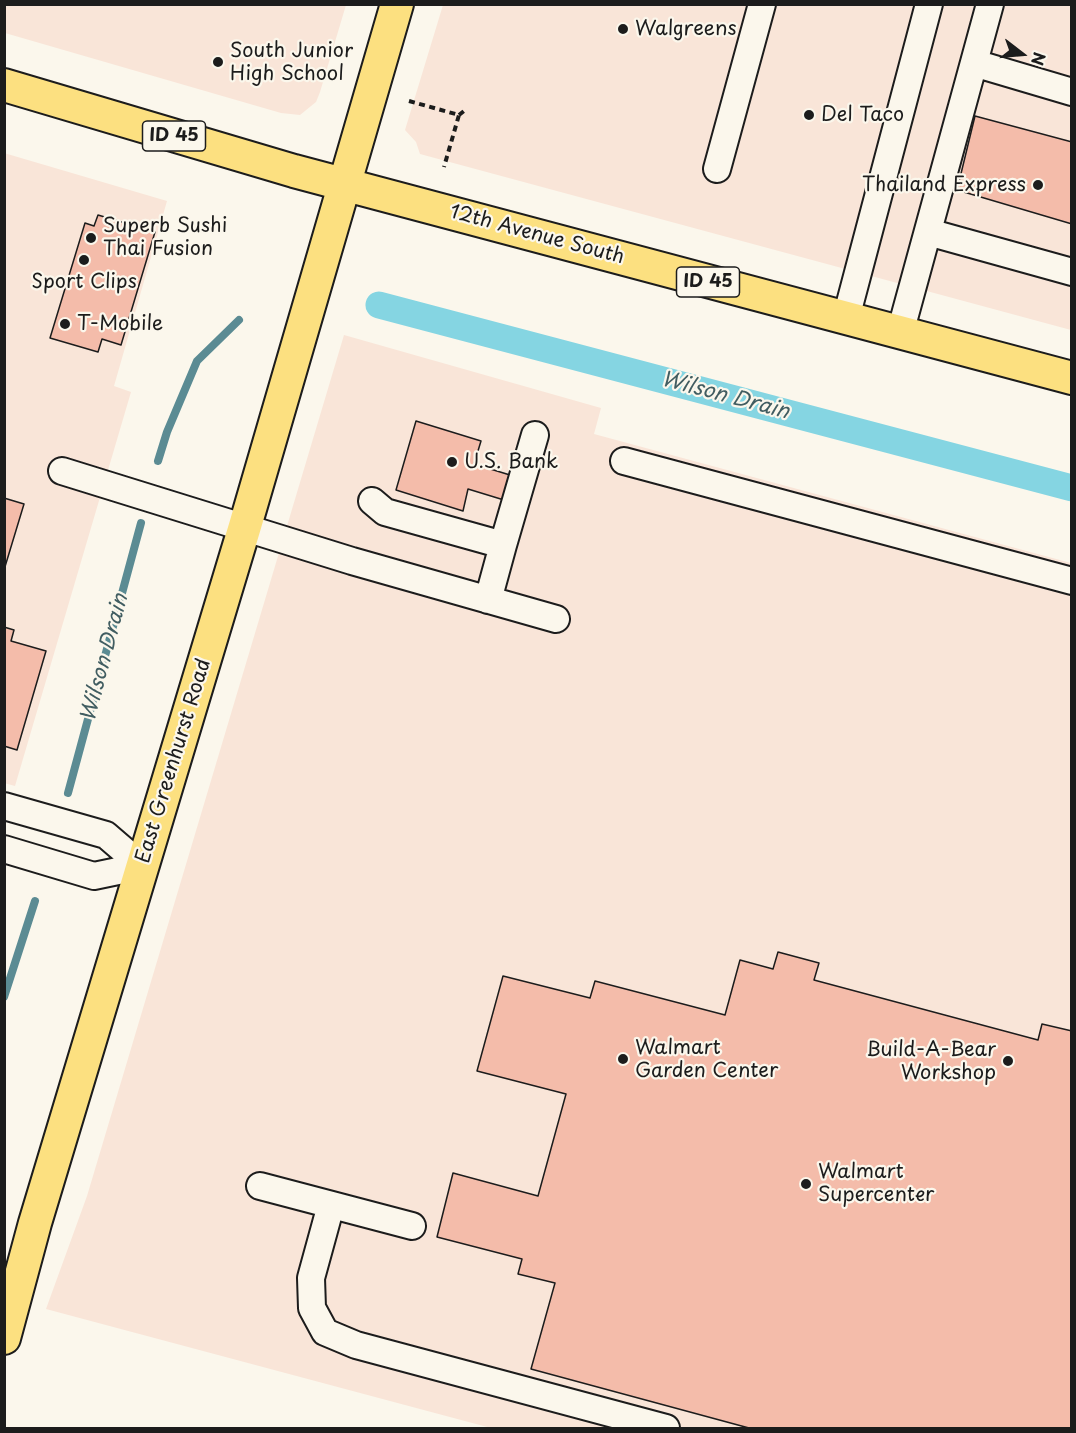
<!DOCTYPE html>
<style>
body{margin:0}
#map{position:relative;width:1076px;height:1433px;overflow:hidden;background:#fbf7ec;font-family:"Playpen Sans",sans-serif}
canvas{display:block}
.frame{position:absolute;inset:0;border:6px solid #1c1c1c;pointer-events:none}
.north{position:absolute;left:992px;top:24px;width:60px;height:60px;-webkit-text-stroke:4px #fbf7ec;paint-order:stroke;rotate:106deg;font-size:16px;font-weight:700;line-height:24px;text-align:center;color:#1c1c1c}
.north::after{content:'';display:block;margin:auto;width:21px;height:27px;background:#1c1c1c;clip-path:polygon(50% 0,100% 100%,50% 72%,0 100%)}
</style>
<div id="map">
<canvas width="1076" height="1433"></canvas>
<div class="frame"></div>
<div class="north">N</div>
</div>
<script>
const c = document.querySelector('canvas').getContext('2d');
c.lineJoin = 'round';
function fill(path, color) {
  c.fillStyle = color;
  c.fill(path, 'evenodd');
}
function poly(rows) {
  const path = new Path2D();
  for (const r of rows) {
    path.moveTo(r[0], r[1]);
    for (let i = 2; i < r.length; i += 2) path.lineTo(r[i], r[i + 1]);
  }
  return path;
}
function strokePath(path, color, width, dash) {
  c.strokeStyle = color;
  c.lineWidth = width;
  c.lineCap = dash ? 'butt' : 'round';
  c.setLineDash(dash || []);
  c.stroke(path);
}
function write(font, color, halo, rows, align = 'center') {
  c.font = font + ' "Playpen Sans",sans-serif';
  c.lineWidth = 4.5;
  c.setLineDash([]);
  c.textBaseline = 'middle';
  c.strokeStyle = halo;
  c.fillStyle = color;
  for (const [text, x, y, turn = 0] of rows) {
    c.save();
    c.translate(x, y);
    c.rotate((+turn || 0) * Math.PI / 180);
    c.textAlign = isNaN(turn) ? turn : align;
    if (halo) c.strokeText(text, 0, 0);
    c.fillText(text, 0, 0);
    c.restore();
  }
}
fill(poly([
 [4,5,5,4,346,5,320,92,316,102,300,115,281,113,5,33],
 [443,5,1071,5,1071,330,420,154,416,142,405,130],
 [4,153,167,201,114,386,131,392,15,786,4,783],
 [344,335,601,408,594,434,1071,563,1071,1428,491,1428,46,1309,87,1196]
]), '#f9e5d8');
strokePath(poly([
 [158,461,167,432,197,361,239,320],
 [68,793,141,523],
 [4,997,35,901]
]), '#5b8b93', 8);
strokePath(poly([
 [379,305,1072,488]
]), '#85d5e2', 27);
const building = poly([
 [975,116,1072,142,1072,224,957,190,975,116],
 [98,215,155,232,121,345,102,339,98,352,50,338,85,223,94,226,98,215],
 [416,421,481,441,474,464,510,475,504,500,468,489,463,511,396,490,416,421],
 [4,498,24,504,4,570,4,498],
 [4,627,14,630,11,641,46,651,17,750,4,746,4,627],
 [778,952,819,963,814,980,1038,1040,1042,1024,1072,1031,1072,1428,749,1428,531,1369,555,1283,518,1274,522,1259,437,1237,453,1173,538,1196,566,1094,477,1071,503,976,590,998,595,981,725,1015,740,960,773,969,778,952]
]);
fill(building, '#f4bcaa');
strokePath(building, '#1c1c1c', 1.5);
const minor = poly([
 [974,63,1072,92],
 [717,169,762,4],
 [928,232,1072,272],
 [846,318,929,4],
 [900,333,990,4],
 [624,461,1072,581],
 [62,471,352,561,556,619],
 [372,501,385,512,503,545,488,600],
 [503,545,535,435],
 [4,806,106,835,142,866],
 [4,849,94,876,142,866],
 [260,1186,412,1226],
 [331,1205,311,1278,312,1308,325,1332,356,1345,666,1428]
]);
const major = poly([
 [4,85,294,171,1072,378],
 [4,1338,35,1223,245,526,397,4]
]);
strokePath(minor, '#1c1c1c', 30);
strokePath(major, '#1c1c1c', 36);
strokePath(poly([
 [409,101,459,115,444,167],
 [459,115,464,111]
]), '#1c1c1c', 4, [6, 4.5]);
strokePath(minor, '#fbf7ec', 26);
strokePath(major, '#fce080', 32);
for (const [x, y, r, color] of [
 [623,29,6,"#1c1c1c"],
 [218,62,6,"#1c1c1c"],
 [809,115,6,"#1c1c1c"],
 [1038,185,6,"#1c1c1c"],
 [91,238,6,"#1c1c1c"],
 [84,260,6,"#1c1c1c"],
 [65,324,6,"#1c1c1c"],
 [452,462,6,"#1c1c1c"],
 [623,1059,6,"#1c1c1c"],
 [1008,1061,6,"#1c1c1c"],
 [806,1184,6,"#1c1c1c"]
]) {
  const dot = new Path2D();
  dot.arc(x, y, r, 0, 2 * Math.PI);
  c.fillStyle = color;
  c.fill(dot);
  strokePath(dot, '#fbf7ec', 2);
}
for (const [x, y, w] of [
 [174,136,63],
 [708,282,63]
]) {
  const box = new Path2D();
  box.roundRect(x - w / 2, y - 15, w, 30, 4.5);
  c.fillStyle = '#fbf7ec';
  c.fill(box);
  strokePath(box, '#1c1c1c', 1.5);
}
write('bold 18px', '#1c1c1c', null, [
 ["ID 45",174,136],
 ["ID 45",708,282]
]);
write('20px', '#1c1c1c', '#fbf7ec', [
 ["Walgreens",635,29],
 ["South Junior",230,51],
 ["High School",230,74],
 ["Del Taco",821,115],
 ["Thailand Express",1026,185,"right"],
 ["Superb Sushi",103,226],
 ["Thai Fusion",103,249],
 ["Sport Clips",84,282,"center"],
 ["T-Mobile",77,324],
 ["U.S. Bank",464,462],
 ["Walmart",635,1048],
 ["Garden Center",635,1071],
 ["Build-A-Bear",996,1050,"right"],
 ["Workshop",996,1073,"right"],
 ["Walmart",818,1172],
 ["Supercenter",818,1195]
], 'left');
write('20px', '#1c1c1c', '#fbf7ec', [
 ["12th Avenue South",537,235,15],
 ["East Greenhurst Road",174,761,-73]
]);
write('italic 21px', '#415d61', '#fbf7ec', [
 ["Wilson Drain",725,396,15],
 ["Wilson Drain",105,658,-75]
]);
</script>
